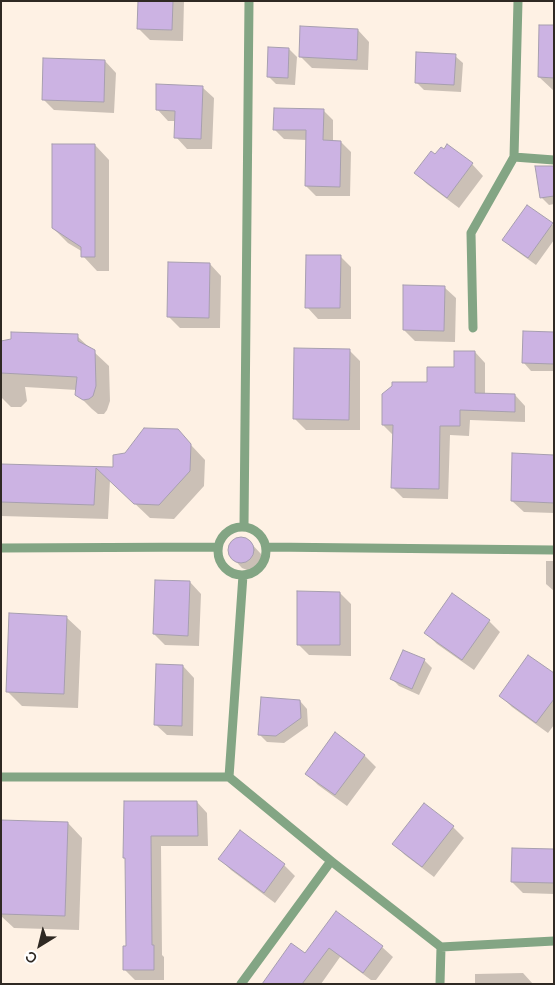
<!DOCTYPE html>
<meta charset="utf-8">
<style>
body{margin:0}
#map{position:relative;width:555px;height:985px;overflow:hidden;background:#fef1e4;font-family:Manrope,sans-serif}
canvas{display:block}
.frame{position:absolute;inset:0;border:2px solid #2f2923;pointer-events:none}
.north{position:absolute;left:15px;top:920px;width:50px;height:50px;-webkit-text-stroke:4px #fff;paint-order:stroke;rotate:216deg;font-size:14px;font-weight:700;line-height:20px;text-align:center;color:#2f2923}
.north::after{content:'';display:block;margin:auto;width:18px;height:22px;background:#2f2923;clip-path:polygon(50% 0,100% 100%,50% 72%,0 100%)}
</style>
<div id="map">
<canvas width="555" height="985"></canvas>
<div class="frame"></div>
<div class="north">С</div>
</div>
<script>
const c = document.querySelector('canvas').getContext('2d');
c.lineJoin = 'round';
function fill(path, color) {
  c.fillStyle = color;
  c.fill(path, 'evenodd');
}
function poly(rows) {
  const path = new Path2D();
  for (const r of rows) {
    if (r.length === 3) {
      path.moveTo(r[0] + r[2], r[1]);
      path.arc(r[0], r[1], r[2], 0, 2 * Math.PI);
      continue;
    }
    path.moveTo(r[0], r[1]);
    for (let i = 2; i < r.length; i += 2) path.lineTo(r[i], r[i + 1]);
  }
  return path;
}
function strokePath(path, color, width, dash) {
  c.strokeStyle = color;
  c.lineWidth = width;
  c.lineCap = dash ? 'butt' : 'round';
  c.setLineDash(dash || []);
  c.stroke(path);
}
fill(poly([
 [139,1,184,1,183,41,150,40,138,28],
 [554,26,554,91,539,77],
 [358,30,369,42,368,70,312,68,300,56],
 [289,49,297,57,295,85,276,84,268,76],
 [455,56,463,63,461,92,424,90,416,82],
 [105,61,116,73,114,113,54,110,43,99],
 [202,87,214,98,212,149,187,149,176,137,176,121,168,121,157,109],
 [323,110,333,120,333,142,341,142,351,152,350,196,316,196,306,186,307,140,284,139,274,129],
 [95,145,109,160,109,271,97,271,83,256,83,252,68,243,53,228],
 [436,156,472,164,483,176,459,208,427,184,416,173],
 [554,167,554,204,549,205,541,197],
 [528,207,554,226,554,240,536,265,511,247,504,240],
 [340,256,351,267,351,319,318,319,307,307],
 [210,264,221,276,220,328,180,328,169,317],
 [444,287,456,298,455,342,415,341,404,330],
 [554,333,554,371,531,371,524,363],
 [77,336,109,366,110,401,107,410,104,414,98,414,92,409,77,394,77,390,25,387,27,401,21,407,11,407,1,397,1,343],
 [349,350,360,361,360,430,306,430,295,419],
 [475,352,485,363,485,394,515,395,525,406,525,422,470,420,469,436,450,435,448,499,403,498,393,488,393,435,383,425,428,384,455,368],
 [177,430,205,460,204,486,174,519,150,518,110,480,108,519,1,516,1,465,115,469],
 [554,456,554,513,524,512,512,501],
 [239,539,249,541,261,554,262,559,257,568,252,571,247,570,242,568,230,555,231,545,234,540],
 [546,561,554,561,554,591,546,584],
 [190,582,201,594,199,646,165,645,154,634],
 [340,593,351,604,351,656,309,655,298,644],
 [66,617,81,631,78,708,22,706,7,691],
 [489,621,500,632,474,670,437,644,426,633],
 [424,660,432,668,419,695,399,686,392,679],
 [183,666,194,678,193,736,167,735,155,724],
 [554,674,554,725,548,733,512,707,501,696],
 [300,701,307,709,308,726,284,743,267,742,260,735],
 [364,755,376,767,347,806,318,785,306,773],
 [125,802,197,802,207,813,208,846,161,846,162,955,164,957,164,980,135,980,124,969,127,947,127,860,124,858],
 [68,823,82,838,79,930,14,928,1,916,1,846],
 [453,827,464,838,434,877,405,855,394,844],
 [240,832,284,865,295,876,275,903,231,870,220,859],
 [554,851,554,894,523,893,512,882],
 [337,913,382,947,393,957,376,980,371,980,340,957,321,984,263,984,305,955],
 [523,973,533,984,475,984,475,974]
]), '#0003');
const building = poly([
 [138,1,173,1,172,30,137,29,138,1],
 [539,25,554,25,554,78,538,77,539,25],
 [300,26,358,29,357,60,299,57,300,26],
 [268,47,289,48,288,78,267,77,268,47],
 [416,52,456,54,454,85,415,83,416,52],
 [43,58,105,60,104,102,42,100,43,58],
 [156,84,203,86,201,139,174,138,175,111,156,110,156,84],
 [274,108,324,109,323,140,341,141,340,187,305,186,306,130,273,130,274,108],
 [52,144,95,144,95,257,81,257,81,247,52,228,52,144],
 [447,144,473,163,447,198,414,173,431,151,435,154,441,147,444,149,447,144],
 [535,166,554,166,554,196,540,198,535,166],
 [527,205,553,223,528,258,502,240,527,205],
 [306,255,341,255,340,308,305,308,306,255],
 [168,262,210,263,209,318,167,317,168,262],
 [403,285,445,286,444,331,403,330,403,285],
 [523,331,554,332,554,364,522,363,523,331],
 [11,332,78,334,78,341,95,350,96,386,93,396,89,399,83,400,75,395,77,377,1,373,1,341,11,339,11,332],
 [294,348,350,349,349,420,293,419,294,348],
 [454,351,475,351,475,393,515,394,515,412,460,410,460,426,440,426,439,489,391,488,393,425,382,425,382,394,392,386,392,382,427,382,427,367,454,367,454,351],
 [144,428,178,429,191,444,190,471,159,505,134,504,96,468,94,505,1,502,1,464,113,467,113,455,125,453,144,428],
 [512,453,554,455,554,503,511,501,512,453],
 [241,550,13],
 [155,580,190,581,188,636,153,634,155,580],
 [297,591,340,592,340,645,297,645,297,591],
 [452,593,490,620,462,660,424,633,452,593],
 [9,613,67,616,64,694,6,692,9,613],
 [403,650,425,659,412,689,390,679,403,650],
 [528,655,554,673,554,699,536,723,499,696,528,655],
 [156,664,183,665,182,726,154,725,156,664],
 [261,697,300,700,301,718,276,736,258,735,261,697],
 [335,732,365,755,335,795,305,774,335,732],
 [124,801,197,801,198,836,151,836,152,945,154,945,154,970,123,970,123,946,126,946,125,858,123,858,124,801],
 [424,803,454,826,422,867,392,844,424,803],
 [1,820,68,822,65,916,1,914,1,820],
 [240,830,285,864,264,893,218,859,240,830],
 [512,848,554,849,554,883,511,882,512,848],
 [336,911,383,946,363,973,329,948,302,984,262,984,291,943,305,953,336,911]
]);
fill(building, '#ccb3e3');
strokePath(building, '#a79eaf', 1);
strokePath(poly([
 [514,157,554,160],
 [473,328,471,233,514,157,518,1],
 [244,526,249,1],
 [242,551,24],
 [266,547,554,550],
 [1,548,217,547],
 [243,575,229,777,331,861,441,947],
 [1,777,229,777],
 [241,984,331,861],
 [440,984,441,947,554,941]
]), '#83a584', 9);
</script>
